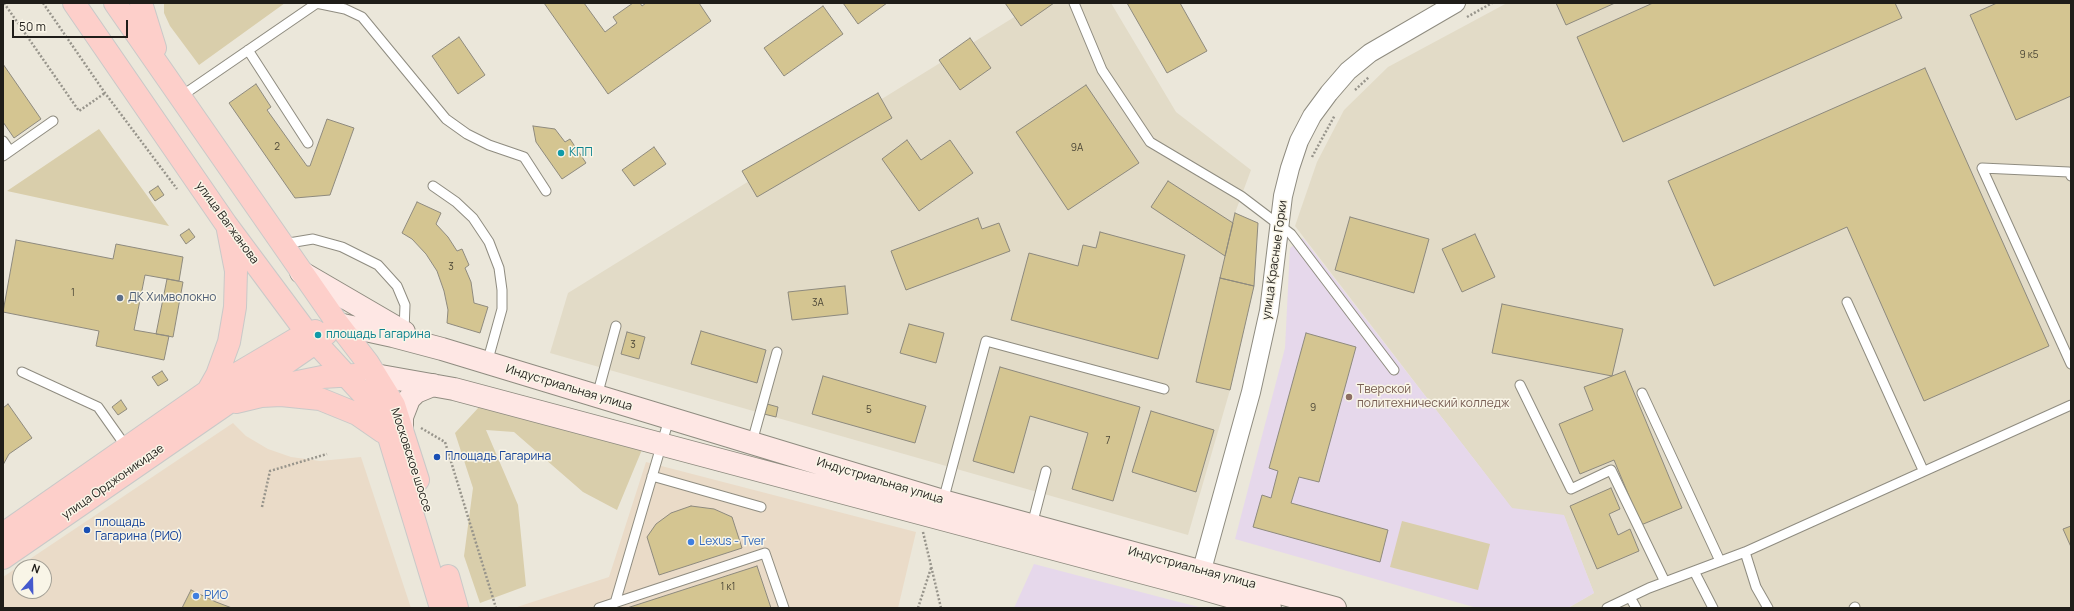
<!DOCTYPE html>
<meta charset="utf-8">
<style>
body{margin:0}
#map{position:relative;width:2074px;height:611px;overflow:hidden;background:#ebe7da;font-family:Manrope,sans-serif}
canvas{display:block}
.frame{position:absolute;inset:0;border:4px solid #1f1d19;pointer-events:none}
.north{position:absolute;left:12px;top:559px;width:40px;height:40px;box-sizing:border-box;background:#f9f5e7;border:1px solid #a29f95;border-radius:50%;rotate:20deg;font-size:11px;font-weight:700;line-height:16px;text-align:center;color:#1f1d19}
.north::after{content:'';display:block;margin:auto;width:14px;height:18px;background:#4559cd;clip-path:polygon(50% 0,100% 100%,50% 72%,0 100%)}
.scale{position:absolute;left:12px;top:20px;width:116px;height:18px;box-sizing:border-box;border:2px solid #1f1d19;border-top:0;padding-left:5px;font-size:12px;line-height:14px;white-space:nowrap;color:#1f1d19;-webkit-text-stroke:3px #f9f5e7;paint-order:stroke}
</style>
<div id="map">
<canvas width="2074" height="611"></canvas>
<div class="frame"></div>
<div class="north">N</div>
<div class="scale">50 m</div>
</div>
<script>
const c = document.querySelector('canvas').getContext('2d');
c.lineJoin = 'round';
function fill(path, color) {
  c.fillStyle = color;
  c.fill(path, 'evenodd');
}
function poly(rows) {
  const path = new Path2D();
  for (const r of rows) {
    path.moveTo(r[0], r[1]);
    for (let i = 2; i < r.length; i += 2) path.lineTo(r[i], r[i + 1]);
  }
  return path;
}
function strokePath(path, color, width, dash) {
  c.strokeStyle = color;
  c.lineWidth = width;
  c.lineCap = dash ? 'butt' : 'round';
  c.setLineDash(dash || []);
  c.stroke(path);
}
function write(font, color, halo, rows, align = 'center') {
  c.font = font + ' Manrope,sans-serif';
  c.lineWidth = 3;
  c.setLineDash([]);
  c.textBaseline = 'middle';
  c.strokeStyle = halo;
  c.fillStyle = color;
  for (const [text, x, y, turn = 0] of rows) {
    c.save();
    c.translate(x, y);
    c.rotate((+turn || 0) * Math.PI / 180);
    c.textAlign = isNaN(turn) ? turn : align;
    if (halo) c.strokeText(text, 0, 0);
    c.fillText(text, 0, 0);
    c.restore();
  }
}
fill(poly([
 [233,423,246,436,268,449,291,457,320,461,361,457,411,608,3,608,3,577],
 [20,567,44,567,44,591,20,591],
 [646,462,916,532,898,608,514,608,609,577]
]), '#eadbc8');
fill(poly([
 [1037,3,1111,3,1176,112,1251,170,1235,213,1258,223,1254,286,1230,390,1188,535,550,353,568,293],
 [1507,3,2071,3,2071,608,1568,608,1594,593,1564,516,1512,509,1295,226,1317,162,1344,110,1388,67]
]), '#e2dbc7');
fill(poly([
 [1303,238,1512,508,1564,515,1594,593,1568,608,1477,608,1235,539,1285,348,1290,248],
 [1034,564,1175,601,1203,608,1014,608]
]), '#e6d8eb');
fill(poly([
 [164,3,285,3,199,65,170,26,164,13],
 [99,129,169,226,7,191],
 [492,393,646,440,617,510,583,492,514,432,486,430,518,505,526,586,480,603,464,556,473,488,455,433],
 [1402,521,1490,544,1478,590,1390,567]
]), '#d9ceab');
const building = poly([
 [544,3,584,3,605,32,617,23,613,17,633,3,640,3,642,6,646,3,699,3,711,21,608,94,544,3],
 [843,3,887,3,858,24,843,3],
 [1005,3,1054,3,1021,26,1005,3],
 [1127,3,1180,3,1207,51,1167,73,1127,3],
 [1556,3,1615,3,1566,25,1556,3],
 [1653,3,1895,3,1902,18,1623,142,1577,37,1653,3],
 [1997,3,2071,3,2071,96,2016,120,1970,15,1997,3],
 [823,6,843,34,784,76,764,48,823,6],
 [459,37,485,75,458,94,432,56,459,37],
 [970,38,991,68,960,90,939,60,970,38],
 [3,64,41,119,14,138,3,122,3,64],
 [1925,68,2049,346,1924,401,1847,227,1714,286,1668,181,1925,68],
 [256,84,271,107,267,110,307,166,310,166,327,119,354,128,330,195,295,198,229,103,256,84],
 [1086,85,1139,163,1068,210,1016,132,1086,85],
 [878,93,892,118,757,197,742,171,878,93],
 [533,126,555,129,565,142,570,139,586,163,562,179,536,142,533,126],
 [907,140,921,160,950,140,973,173,919,211,882,159,907,140],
 [654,147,666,164,634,186,622,170,654,147],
 [1168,181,1233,223,1225,256,1151,207,1168,181],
 [158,186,164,195,155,201,149,192,158,186],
 [417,202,441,213,436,224,448,237,457,251,462,249,469,265,465,268,471,282,474,303,488,307,480,333,447,323,448,310,444,291,437,271,426,254,412,239,402,233,417,202],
 [1235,213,1258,223,1254,286,1220,278,1235,213],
 [1350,217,1429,239,1414,293,1335,270,1350,217],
 [978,218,982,229,999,223,1010,251,906,290,891,251,978,218],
 [189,229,195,237,186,244,180,235,189,229],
 [1100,232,1185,255,1158,359,1011,320,1029,253,1078,266,1083,245,1096,248,1100,232],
 [1475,234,1495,277,1462,292,1442,249,1475,234],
 [16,240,113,259,116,244,183,257,179,281,145,275,134,330,169,336,164,360,96,346,99,331,3,312,16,240],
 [1220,278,1254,286,1230,390,1196,382,1220,278],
 [167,279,183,282,173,337,156,334,167,279],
 [845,286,848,314,792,320,788,292,845,286],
 [1502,304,1623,329,1612,376,1492,353,1502,304],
 [909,324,944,333,936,363,900,353,909,324],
 [701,331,766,350,757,383,691,364,701,331],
 [627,332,645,337,639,359,621,354,627,332],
 [1306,333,1356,347,1319,482,1299,477,1291,503,1388,530,1380,562,1253,527,1262,495,1271,498,1278,471,1269,468,1306,333],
 [1000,367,1140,407,1113,501,1072,489,1088,433,1030,416,1014,473,973,461,1000,367],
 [162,371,168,380,158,386,152,377,162,371],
 [1625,371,1682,508,1641,525,1614,460,1580,474,1559,424,1593,410,1584,387,1625,371],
 [823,376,926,406,915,443,812,414,823,376],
 [121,400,127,409,118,415,112,407,121,400],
 [8,404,32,438,9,454,3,465,3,408,8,404],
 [767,404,778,407,776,417,764,414,767,404],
 [1151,411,1214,430,1196,492,1132,472,1151,411],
 [1611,488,1620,509,1609,514,1618,535,1630,529,1639,551,1597,569,1570,506,1611,488],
 [691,506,714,509,732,517,742,548,659,575,647,537,656,524,671,513,691,506],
 [2071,526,2071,547,2063,529,2071,526],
 [757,566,771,608,627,608,757,566],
 [191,590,216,602,232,608,182,608,191,590]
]);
fill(building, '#d4c591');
strokePath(building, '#8e8a7e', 1);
const lane = poly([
 [316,3,345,9,362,17,446,119,467,134,489,145,524,157,546,191],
 [1074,3,1102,70,1150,142,1241,196,1291,234,1394,370],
 [248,50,308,143],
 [180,97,317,3],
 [3,141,10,151],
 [3,156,53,121],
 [2071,176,2069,172,1982,168,2071,364],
 [433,186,456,202,473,218,489,242,499,268,502,290,502,309,487,363],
 [283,244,313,239,342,247,378,265,397,286,405,305,404,331],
 [1847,302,1923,470],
 [22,372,98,407,127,448],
 [1520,385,1571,489,1611,470,1665,582],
 [1642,393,1720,561],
 [597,396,616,326],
 [752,442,777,352],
 [652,476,761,507],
 [943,501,986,341,1164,389],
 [1032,525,1046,471],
 [1745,552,1756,587,1768,608],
 [1694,571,1713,608],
 [1630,597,1636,608],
 [615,603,669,419],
 [599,608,765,553,784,608],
 [1607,608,1649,588,1745,552,2071,405],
 [1854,608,1855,607]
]);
const street = poly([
 [1198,584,1251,392,1269,311,1283,196,1290,168,1299,141,1312,116,1329,93,1348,71,1370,53,1456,3]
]);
const secondary = poly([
 [301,272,404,332],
 [338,324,393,336,442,349,943,501,1335,608],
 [375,375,454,389,1197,587,1270,608],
 [402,426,402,417,409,399,416,392,433,385]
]);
const primary = poly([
 [74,3,226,224,307,333,365,396,375,411,389,437,441,608],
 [115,3,338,324,368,363,394,405,418,480],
 [141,3,155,48],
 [273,387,322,377,355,375],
 [208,391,217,375,229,342,235,307,236,271,228,230],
 [236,402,261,396,281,395,320,399,357,414,383,432],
 [3,534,208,391,301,336,315,331],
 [3,558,309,347,327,333],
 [448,576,457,608]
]);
strokePath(lane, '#8f8c80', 11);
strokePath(street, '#8f8c80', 20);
strokePath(secondary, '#8f8c80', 24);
strokePath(primary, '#c9c9c8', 24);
strokePath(poly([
 [4,3,79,111,105,93],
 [43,3,105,93,177,189],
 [1467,17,1492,3],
 [1355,90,1369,77],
 [1312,157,1335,115],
 [421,428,445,442,496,608],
 [262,507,270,471,327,454],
 [923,532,941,608],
 [918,608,931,568]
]), '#97948b', 2.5, [2, 2]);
strokePath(lane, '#fff', 9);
strokePath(street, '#fff', 18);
strokePath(secondary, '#fee7e4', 22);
strokePath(primary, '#fdcfca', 22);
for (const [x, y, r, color] of [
 [561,153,4,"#0f9aa8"],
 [120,298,4,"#5c6f8a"],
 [318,335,4,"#0f9aa8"],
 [1349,397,4,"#8d6e63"],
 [437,457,4,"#1a4fb4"],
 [87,530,4,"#1a4fb4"],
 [691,542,4,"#3f7fe0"],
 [196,596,4,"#3f7fe0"]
]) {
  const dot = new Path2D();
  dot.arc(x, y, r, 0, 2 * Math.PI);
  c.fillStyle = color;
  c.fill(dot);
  strokePath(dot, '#f9f5e7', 1.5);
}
write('10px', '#4c4737', null, [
 ["9 к5",2029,55],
 ["2",277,147],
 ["9А",1077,148],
 ["3",451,267],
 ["1",73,293],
 ["3А",818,303],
 ["3",633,345],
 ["9",1313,408],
 ["5",869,410],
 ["7",1108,441],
 ["1 к1",728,587]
]);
write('12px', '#0d838f', '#f9f5e7', [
 ["КПП",569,153],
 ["площадь Гагарина",326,335]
], 'left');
write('12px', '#1f1d19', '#f9f5e7', [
 ["улица Вагжанова",227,223,54],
 ["улица Красные Горки",1275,260,-82],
 ["Индустриальная улица",569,388,17],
 ["Московское шоссе",411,460,72],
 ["Индустриальная улица",880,481,17],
 ["улица Орджоникидзе",113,482,-35],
 ["Индустриальная улица",1192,568,15]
]);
write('12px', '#4e5e75', '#f9f5e7', [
 ["ДК Химволокно",128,298]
], 'left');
write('12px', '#785e54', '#f9f5e7', [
 ["Тверской",1357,390],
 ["политехнический колледж",1357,404]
], 'left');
write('12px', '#164399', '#f9f5e7', [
 ["Площадь Гагарина",445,457],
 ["площадь",95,523],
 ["Гагарина (РИО)",95,537]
], 'left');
write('12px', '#366cbe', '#f9f5e7', [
 ["Lexus - Tver",699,542],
 ["РИО",204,596]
], 'left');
</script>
